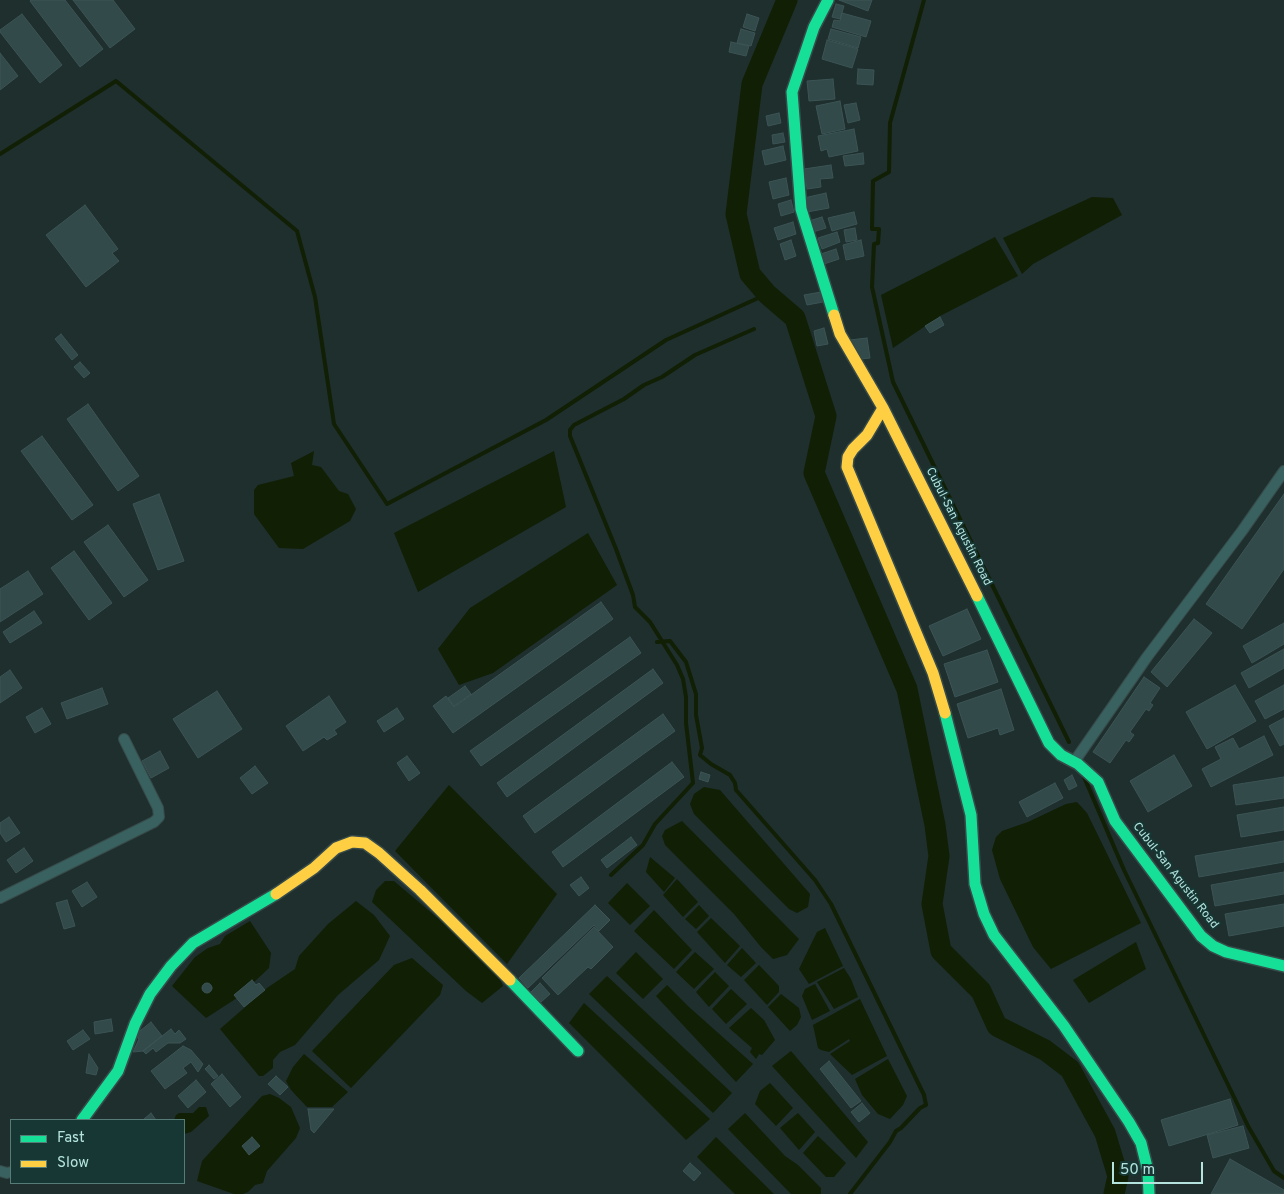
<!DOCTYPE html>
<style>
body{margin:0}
#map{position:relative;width:1284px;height:1194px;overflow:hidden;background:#1e2f2e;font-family:Overpass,sans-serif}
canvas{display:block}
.legend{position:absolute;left:10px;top:1119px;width:175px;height:65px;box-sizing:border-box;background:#163734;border:1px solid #567c78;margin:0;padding:6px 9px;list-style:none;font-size:15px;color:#b5e3de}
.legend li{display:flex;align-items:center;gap:10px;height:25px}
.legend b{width:25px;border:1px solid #567c78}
.scale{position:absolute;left:1112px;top:1162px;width:91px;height:22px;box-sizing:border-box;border:2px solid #b5e3de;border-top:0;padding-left:6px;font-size:15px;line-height:18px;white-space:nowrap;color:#b5e3de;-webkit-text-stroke:4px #163734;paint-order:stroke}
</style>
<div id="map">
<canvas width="1284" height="1194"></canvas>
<ul class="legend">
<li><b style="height:6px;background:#16e098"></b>Fast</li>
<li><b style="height:6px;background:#ffcf43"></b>Slow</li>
</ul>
<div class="scale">50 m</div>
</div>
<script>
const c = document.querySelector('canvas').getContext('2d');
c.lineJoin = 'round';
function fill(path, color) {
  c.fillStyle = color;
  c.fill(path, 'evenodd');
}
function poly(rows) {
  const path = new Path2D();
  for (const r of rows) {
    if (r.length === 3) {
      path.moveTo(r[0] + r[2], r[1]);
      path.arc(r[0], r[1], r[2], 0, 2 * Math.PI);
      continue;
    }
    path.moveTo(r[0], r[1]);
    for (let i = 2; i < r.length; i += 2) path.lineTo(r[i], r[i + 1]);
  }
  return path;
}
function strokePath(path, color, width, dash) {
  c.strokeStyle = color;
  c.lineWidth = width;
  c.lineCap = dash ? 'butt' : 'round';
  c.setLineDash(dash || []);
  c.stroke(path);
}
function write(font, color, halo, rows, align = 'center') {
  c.font = font + ' Overpass,sans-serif';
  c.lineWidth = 4;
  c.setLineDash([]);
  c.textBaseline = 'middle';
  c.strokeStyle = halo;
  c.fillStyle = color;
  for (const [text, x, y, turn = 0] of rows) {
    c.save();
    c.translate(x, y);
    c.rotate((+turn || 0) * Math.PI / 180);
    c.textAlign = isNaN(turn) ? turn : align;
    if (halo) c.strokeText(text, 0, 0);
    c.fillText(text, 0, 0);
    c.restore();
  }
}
fill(poly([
 [1092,197,1113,198,1122,215,1033,264,1022,274,1003,238],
 [995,237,1018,276,940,316,893,348,881,295],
 [314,451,312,465,321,467,339,491,348,494,356,509,350,521,303,549,279,548,254,514,254,490,258,485,294,476,291,463],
 [554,451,566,507,418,592,394,533],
 [588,533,617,585,493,673,459,685,438,649,470,608],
 [449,785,557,894,507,964,395,851],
 [704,787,720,790,810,894,808,907,797,913,789,909,694,814,690,804,694,794],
 [1077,802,1087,813,1141,923,1051,969,1033,947,1000,879,992,850,996,837,1002,831,1028,822,1066,804],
 [682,821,799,939,787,955,773,959,761,947,734,914,665,845,662,836,665,830],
 [650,857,675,878,664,892,646,872],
 [677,879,698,902,683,917,663,895],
 [385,881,394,881,441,921,500,979,503,986,482,1003,466,991,372,902,376,890],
 [627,883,650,906,630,925,608,903],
 [356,901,374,915,390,936,379,960,338,995,295,1045,280,1052,273,1060,273,1068,263,1076,259,1076,220,1029,267,988,295,969,299,956,328,924],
 [699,905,709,916,696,929,685,919],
 [654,910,692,950,674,969,634,931],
 [711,918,740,946,725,963,697,932],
 [250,921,271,953,269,968,254,982,252,980,234,995,237,998,206,1018,172,986,195,957,208,948,220,944,225,936],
 [825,928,843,966,809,984,799,969,817,932],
 [1136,942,1146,969,1089,1003,1073,980],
 [742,948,756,963,741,977,727,965],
 [636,952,663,979,643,999,616,973],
 [695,952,714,969,694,989,676,972],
 [412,958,443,985,440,995,351,1088,312,1051,394,965],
 [759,965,779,986,779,992,767,1005,744,980],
 [844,968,851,979,858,997,834,1009,817,982],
 [715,972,729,986,709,1007,696,992],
 [607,976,732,1093,713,1113,589,994],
 [815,984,830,1011,812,1020,802,996,805,989],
 [667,985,689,1007,753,1064,736,1082,656,996],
 [731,989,747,1004,726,1024,712,1009],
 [781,994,799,1008,801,1017,797,1025,790,1031,768,1007],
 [860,999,887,1056,852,1075,830,1054,850,1041,849,1039,829,1052,821,1050,818,1048,813,1025],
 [584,1003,710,1119,686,1140,569,1023],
 [751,1008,764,1020,775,1040,762,1055,759,1054,756,1059,750,1052,752,1048,729,1028],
 [791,1051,868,1142,856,1158,772,1066],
 [304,1054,348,1092,332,1107,307,1107,291,1090,286,1081,293,1067],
 [888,1059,907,1096,903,1105,890,1119,878,1114,862,1095,855,1079],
 [770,1083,793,1108,776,1126,755,1104,760,1091],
 [270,1094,279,1098,291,1107,300,1128,296,1138,267,1171,263,1183,255,1185,248,1192,243,1194,234,1194,197,1181,202,1161,262,1096],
 [199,1107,206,1107,209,1116,191,1132,184,1134,184,1120,174,1120,176,1115,179,1113,193,1113],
 [745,1113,785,1156,798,1165,821,1188,821,1194,791,1194,728,1129],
 [798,1113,815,1132,799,1150,780,1128],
 [818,1136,846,1163,834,1177,826,1177,803,1153],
 [716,1137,774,1194,735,1194,697,1157]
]), '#111f04');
strokePath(poly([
 [924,0,890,123,889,172,873,181,872,229,879,229,878,243,874,244,872,287,893,382,1069,742],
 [0,154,116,81,297,231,315,297,334,424,387,504,546,420,666,340,767,294],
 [657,642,670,641,686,662,696,694,696,715,702,748,700,755,711,764,730,775,735,783,736,790,815,880,831,904,924,1095,926,1105,920,1108,901,1128,896,1131,890,1142,850,1194],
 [1084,777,1124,870,1248,1126,1274,1171,1284,1178],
 [611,875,643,845,655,824,693,783,686,723,686,697,683,679,677,665,650,622,635,607,633,595,616,549,570,436,570,430,574,425,624,399,644,385,662,377,695,355,754,329]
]), '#111f04', 4);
strokePath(poly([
 [787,0,752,84,736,214,750,274,767,294,795,318,826,416,814,473,907,689,935,825,939,856,932,904,941,951,981,991,997,1026,1045,1050,1070,1069,1105,1133,1118,1176,1114,1194]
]), '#111f04', 21);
const building = poly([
 [31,0,65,0,103,49,80,67,30,1,31,0],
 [73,0,113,0,135,29,110,48,73,0],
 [839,0,872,0,868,11,839,0],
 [836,4,844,6,840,19,832,17,836,4],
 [842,13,871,21,866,37,832,27,834,20,840,21,842,13],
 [22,14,62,65,40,83,0,32,0,30,22,14],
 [747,14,759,18,755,31,743,27,747,14],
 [741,29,755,33,751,46,737,43,741,29],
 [831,29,861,37,858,48,828,39,831,29],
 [827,40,858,49,852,68,822,59,827,40],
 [731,42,749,46,746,56,729,52,731,42],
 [0,53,18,76,0,90,0,53],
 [858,69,874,70,873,85,857,84,858,69],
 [833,79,835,99,809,101,807,81,833,79],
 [840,101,845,129,822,134,816,106,840,101],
 [856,103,860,120,848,123,844,105,856,103],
 [779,113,781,123,768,126,766,116,779,113],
 [854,129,858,151,829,157,827,149,821,151,818,136,854,129],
 [783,133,785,142,773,144,772,135,783,133],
 [783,146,786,160,765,165,762,151,783,146],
 [863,153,864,164,845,166,843,156,863,153],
 [831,165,833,178,820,179,821,187,807,189,804,169,831,165],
 [786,178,789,195,773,199,769,182,786,178],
 [826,193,829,208,807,212,804,198,826,193],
 [791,200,794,212,781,216,778,204,791,200],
 [85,205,118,249,112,253,119,261,86,287,46,235,85,205],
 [854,212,857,224,832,231,828,218,854,212],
 [822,217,826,228,813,232,809,221,822,217],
 [793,222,796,234,778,240,774,228,793,222],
 [855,228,857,240,846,242,844,230,855,228],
 [837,232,840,242,822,249,818,238,837,232],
 [791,240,796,256,785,260,780,244,791,240],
 [861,240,864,256,846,260,843,245,861,240],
 [836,249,839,259,821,265,818,255,836,249],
 [821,292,823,302,807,305,804,295,821,292],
 [940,317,944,325,930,333,925,326,940,317],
 [824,328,828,344,817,346,814,331,824,328],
 [61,334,78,355,72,360,55,339,61,334],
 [867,338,870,358,853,360,850,340,867,338],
 [80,362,90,373,84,378,74,367,80,362],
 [88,404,139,476,118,491,67,419,88,404],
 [42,436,93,505,72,520,21,451,42,436],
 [159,494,184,561,158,570,133,504,159,494],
 [1284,494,1284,569,1242,629,1206,604,1284,494],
 [108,525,148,580,124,597,84,542,108,525],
 [74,551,112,603,89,620,51,568,74,551],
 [28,571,43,594,0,622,0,589,28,571],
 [601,602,613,619,453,733,433,706,446,696,454,707,601,602],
 [967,609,981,639,943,656,929,626,967,609],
 [34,611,42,623,10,643,3,632,34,611],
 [1194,619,1212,633,1167,687,1151,672,1194,619],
 [1284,623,1284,644,1252,663,1243,646,1284,623],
 [630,637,641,653,481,766,470,751,630,637],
 [1284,649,1284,668,1249,688,1241,673,1284,649],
 [987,650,998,682,955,697,944,664,987,650],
 [653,669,663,683,507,797,497,783,653,669],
 [10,670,22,688,0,703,0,677,10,670],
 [1144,677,1160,688,1150,703,1153,705,1149,711,1146,709,1130,732,1134,735,1129,742,1126,740,1110,763,1093,752,1144,677],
 [1235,685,1256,721,1207,749,1186,712,1235,685],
 [1284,685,1284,709,1265,719,1255,701,1284,685],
 [465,686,471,694,454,706,448,698,465,686],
 [102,688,108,704,67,719,61,703,102,688],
 [1001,689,1014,730,1000,735,998,728,968,738,957,704,1001,689],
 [217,691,242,729,198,758,173,719,217,691],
 [329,696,346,722,334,730,337,734,327,740,324,737,303,751,286,726,329,696],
 [42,708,51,724,35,733,26,717,42,708],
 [397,708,404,719,384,732,377,721,397,708],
 [663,714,675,731,535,833,523,816,663,714],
 [1284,718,1284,744,1280,746,1269,726,1284,718],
 [1264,736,1273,755,1211,787,1202,769,1221,759,1215,747,1233,738,1239,749,1264,736],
 [160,751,169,768,151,778,142,761,160,751],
 [1174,755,1192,786,1148,812,1130,781,1174,755],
 [407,756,420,773,409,781,397,763,407,756],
 [672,762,684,777,563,867,552,852,672,762],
 [255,766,268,783,252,794,240,778,255,766],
 [701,772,710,775,708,782,699,779,701,772],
 [1072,775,1077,786,1069,790,1064,780,1072,775],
 [1284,777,1284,798,1236,805,1233,785,1284,777],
 [1055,783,1063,798,1027,817,1019,802,1055,783],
 [1284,807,1284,830,1241,837,1237,815,1284,807],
 [9,817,20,833,6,842,0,833,0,823,9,817],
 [631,837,637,845,607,868,601,860,631,837],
 [1284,841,1284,862,1199,877,1195,856,1284,841],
 [24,848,33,861,16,873,7,860,24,848],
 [1284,872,1284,894,1215,906,1211,885,1284,872],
 [581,877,589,888,579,896,570,885,581,877],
 [87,882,97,897,82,907,72,891,87,882],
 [67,900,75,926,64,929,56,903,67,900],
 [1284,904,1284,926,1229,936,1225,914,1284,904],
 [595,905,610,920,599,931,594,925,528,988,519,978,595,905],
 [594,927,613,947,591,969,588,967,558,995,542,978,594,927],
 [252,980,256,985,259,983,265,990,244,1007,234,995,252,980],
 [540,983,550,994,541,1002,531,992,540,983],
 [207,988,5],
 [111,1019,113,1031,95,1034,94,1022,111,1019],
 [151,1022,162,1036,143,1051,133,1052,139,1039,135,1035,151,1022],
 [171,1029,175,1034,179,1030,186,1039,180,1043,168,1043,156,1052,153,1048,146,1054,143,1051,171,1029],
 [83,1030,90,1039,73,1050,67,1041,83,1030],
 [183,1046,191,1050,203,1064,198,1072,191,1062,183,1068,187,1073,165,1089,151,1071,183,1046],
 [89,1054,98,1068,96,1075,86,1073,89,1054],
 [829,1061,861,1101,851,1108,820,1069,829,1061],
 [209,1065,218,1076,214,1079,205,1069,209,1065],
 [222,1074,241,1097,230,1107,211,1084,222,1074],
 [276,1076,288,1087,280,1095,268,1084,276,1076],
 [196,1080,206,1092,188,1108,178,1096,196,1080],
 [1230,1099,1238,1125,1169,1146,1161,1120,1230,1099],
 [862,1103,870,1113,859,1122,851,1112,862,1103],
 [308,1109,334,1109,314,1133,311,1130,308,1109],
 [151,1113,156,1120,145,1120,144,1119,151,1113],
 [1243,1126,1249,1148,1213,1158,1207,1135,1243,1126],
 [252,1137,260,1146,249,1155,242,1146,252,1137],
 [1230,1159,1284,1190,1284,1194,1211,1194,1230,1159],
 [690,1163,701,1173,694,1181,683,1171,690,1163]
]);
fill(building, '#334a4b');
strokePath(building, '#3c5455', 1);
const street = poly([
 [1074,762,1147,657,1242,531,1284,471],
 [0,898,154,822,159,817,158,808,124,739],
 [0,1171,7,1173,11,1172]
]);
const fast = poly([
 [828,0,814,27,792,92,801,209,834,315],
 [977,596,1049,743,1061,755,1078,764,1098,782,1115,821,1201,936,1213,946,1226,952,1284,966],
 [945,713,971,815,975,884,984,914,994,935,1064,1026,1129,1122,1141,1143,1148,1171,1149,1194],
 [510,980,578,1051],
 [82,1120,118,1071,135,1024,150,994,171,966,193,943,276,894]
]);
const slow = poly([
 [834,315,840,334,883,408,977,596],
 [883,408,867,435,853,449,848,457,847,467,933,673,945,713],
 [276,894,314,868,336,848,352,842,365,843,379,853,420,890,510,980]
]);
strokePath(street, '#374b4a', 12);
strokePath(fast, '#374b4a', 14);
strokePath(slow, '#374b4a', 14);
strokePath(street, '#39615f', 10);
strokePath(fast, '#16e098', 11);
strokePath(slow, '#ffcf43', 11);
write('12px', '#b5e3de', '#163734', [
 ["Cubul-San Agustin Road",958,527,63],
 ["Cubul-San Agustin Road",1175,876,52]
]);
</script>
